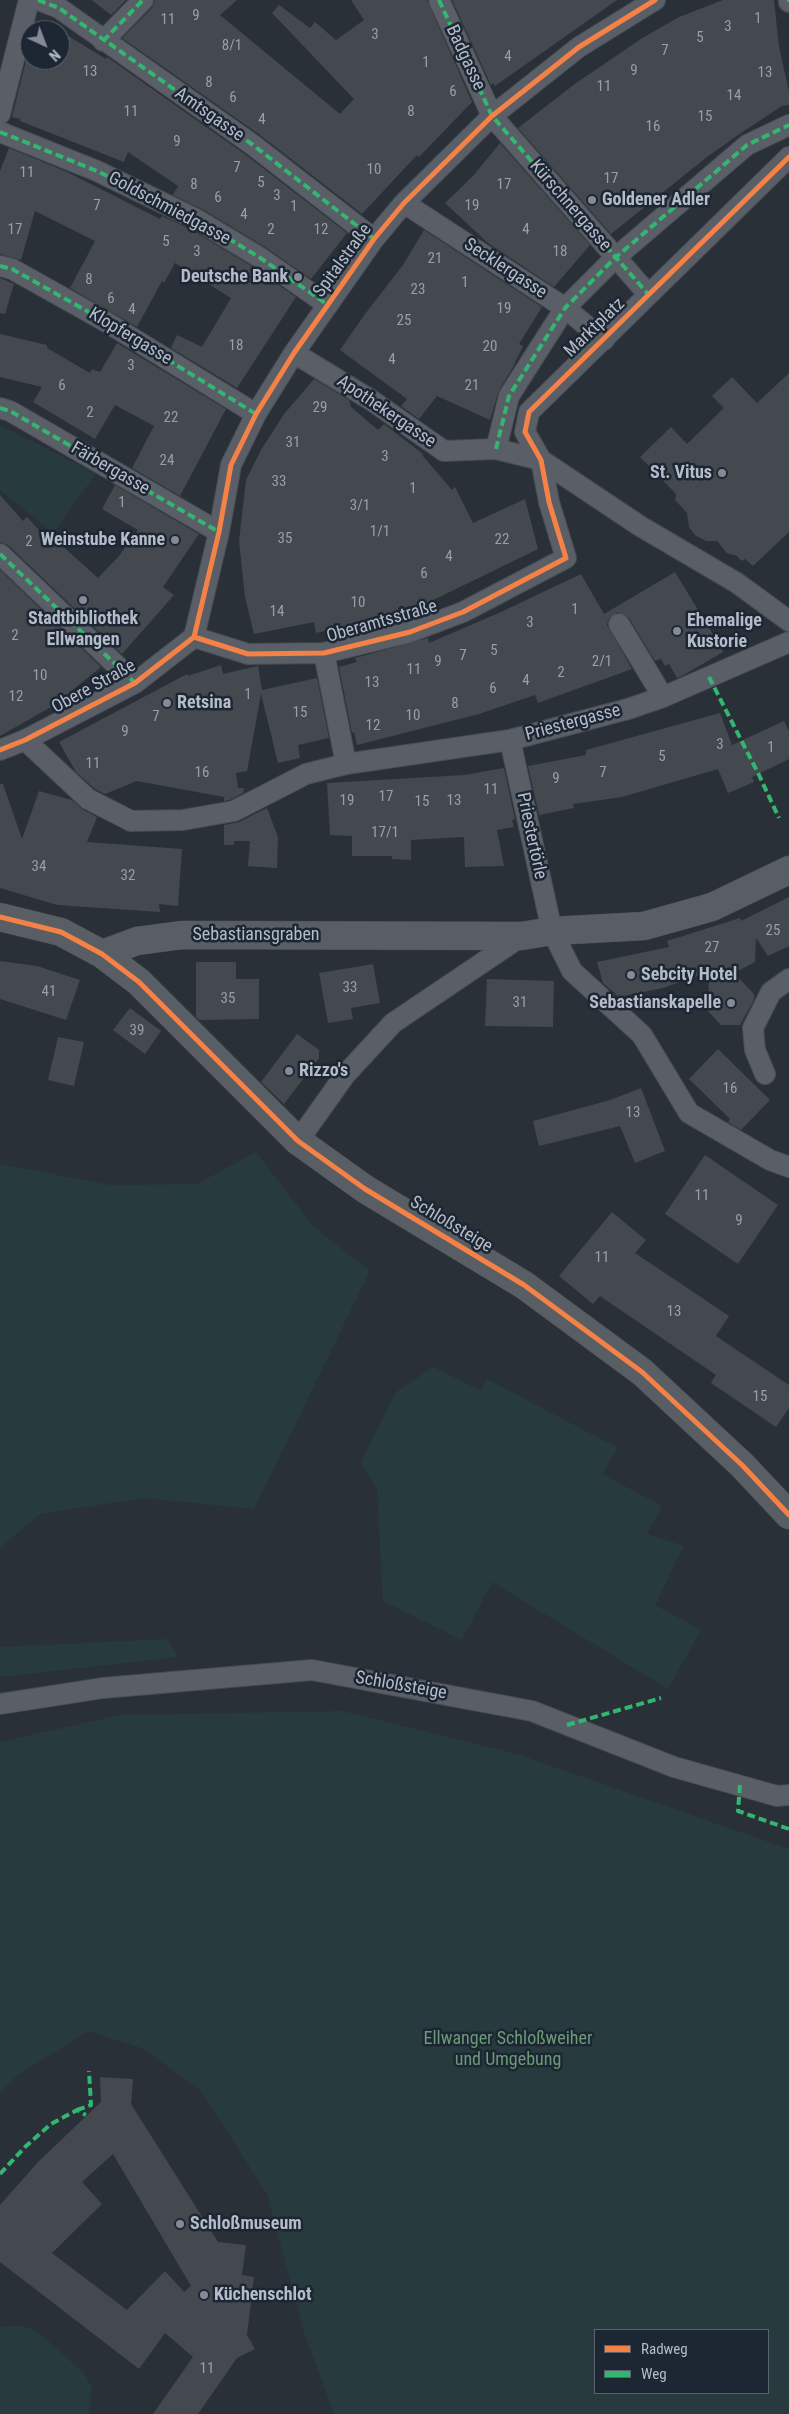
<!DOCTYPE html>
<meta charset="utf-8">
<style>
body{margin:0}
#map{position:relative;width:789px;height:2414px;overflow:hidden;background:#2a3038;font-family:"Roboto Condensed",sans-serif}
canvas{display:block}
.legend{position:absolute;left:594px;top:2329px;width:175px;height:65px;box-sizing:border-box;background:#1d2633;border:1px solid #59626f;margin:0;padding:6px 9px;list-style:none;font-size:15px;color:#b4bcc9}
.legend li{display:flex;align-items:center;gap:10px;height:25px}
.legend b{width:25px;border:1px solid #59626f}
.north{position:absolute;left:20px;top:20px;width:50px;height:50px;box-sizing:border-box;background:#1d2633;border:1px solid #59626f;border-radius:50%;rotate:137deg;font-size:14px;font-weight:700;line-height:20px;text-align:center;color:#b4bcc9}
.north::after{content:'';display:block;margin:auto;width:18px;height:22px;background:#848b96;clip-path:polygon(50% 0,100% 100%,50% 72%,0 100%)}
</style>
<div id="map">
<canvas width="789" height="2414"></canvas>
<ul class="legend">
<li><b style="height:6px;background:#f48246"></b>Radweg</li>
<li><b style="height:6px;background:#33b770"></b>Weg</li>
</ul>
<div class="north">N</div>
</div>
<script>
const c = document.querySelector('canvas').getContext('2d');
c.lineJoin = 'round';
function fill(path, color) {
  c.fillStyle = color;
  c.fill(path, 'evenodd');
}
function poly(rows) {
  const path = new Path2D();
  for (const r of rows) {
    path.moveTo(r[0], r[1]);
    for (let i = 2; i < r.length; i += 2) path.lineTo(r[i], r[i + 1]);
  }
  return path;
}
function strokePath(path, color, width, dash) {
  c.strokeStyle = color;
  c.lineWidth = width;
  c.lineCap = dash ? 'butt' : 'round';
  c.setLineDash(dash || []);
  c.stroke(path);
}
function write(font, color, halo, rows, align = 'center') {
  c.font = font + ' "Roboto Condensed",sans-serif';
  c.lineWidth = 5;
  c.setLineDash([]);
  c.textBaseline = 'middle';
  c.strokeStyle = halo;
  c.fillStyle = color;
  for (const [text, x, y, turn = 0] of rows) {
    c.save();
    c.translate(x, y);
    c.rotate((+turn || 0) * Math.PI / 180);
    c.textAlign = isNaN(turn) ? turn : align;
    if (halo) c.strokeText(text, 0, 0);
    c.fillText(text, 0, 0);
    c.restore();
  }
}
fill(poly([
 [0,425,96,474,53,533,0,490],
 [256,1152,314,1227,370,1271,254,1509,144,1498,40,1514,0,1548,0,1164,110,1185,197,1184],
 [433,1367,481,1391,487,1379,618,1448,602,1474,662,1506,647,1534,684,1546,655,1605,701,1630,668,1689,492,1582,462,1640,383,1601,377,1489,361,1462,396,1392],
 [167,1639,179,1657,0,1677,0,1647],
 [342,1711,517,1754,789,1849,789,2414,334,2414,304,2332,267,2194,201,2091,144,2049,89,2031,16,2076,0,2092,0,1742,120,1715],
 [595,2330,768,2330,768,2393,595,2393],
 [7,2326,23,2326,37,2331,85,2374,92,2388,89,2414,0,2414,0,2327]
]), '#273a3e');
fill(poly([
 [92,0,126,0,111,15],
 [155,0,237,0,220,15,340,114,354,99,272,13,279,5,310,28,315,22,336,40,364,20,351,0,427,0,472,102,419,157,417,155,362,214,260,135,122,38,152,8],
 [452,0,617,0,495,86,493,83,491,85],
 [723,0,774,0,779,47,789,91,789,105,782,106,741,133,707,157,611,234,518,128,576,83,644,37,679,17],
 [60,31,106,59,107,57,246,155,347,233,311,279,265,247,202,209,173,195,178,186,128,152,124,162,20,121,20,119,12,117,30,44,30,60,60,60],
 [500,143,590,245,554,287,488,243,445,203,473,176],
 [9,148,65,171,160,219,162,216,190,229,253,267,296,297,237,388,171,348,177,335,202,347,231,298,175,263,164,283,162,281,137,327,70,288,95,241,35,211,21,260,0,254,0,171],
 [424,230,542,307,519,344,523,346,513,367,499,390,490,420,437,396,419,419,401,406,407,399,340,350,365,314,403,265],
 [0,278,14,284,5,314,0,313],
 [0,334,47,345,47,348,90,373,92,369,100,372,117,343,226,409,180,496,132,468,154,426,115,405,95,439,33,402,42,387,0,377],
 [789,373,789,532,753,566,745,559,742,561,737,556,727,553,717,541,706,541,695,535,689,527,687,513,675,500,676,494,640,457,671,427,687,444,724,408,712,396,732,377,757,403],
 [314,379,349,400,351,407,378,430,384,424,423,454,422,455,452,490,455,487,473,523,525,499,538,549,417,608,420,616,406,621,348,635,345,626,316,633,314,622,254,634,245,597,239,541,246,480,261,450,284,414],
 [115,485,199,534,163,587,174,595,122,654,8,545,0,542,0,495,23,521,27,517,54,546,57,541,98,578,119,556,138,530,102,509],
 [0,570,101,667,70,692,72,695,0,736],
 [675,572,714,636,716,635,723,652,682,676,677,678,669,664,665,666,661,659,655,661,629,618,618,612,609,618,607,625,632,669,538,703,535,695,479,714,357,745,354,732,352,733,339,667,357,662,355,658,428,638,429,643,501,612,581,574,604,614],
 [221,665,223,674,258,666,262,690,317,678,329,738,298,745,300,758,278,763,261,694,247,771,236,773,238,788,244,788,243,793,230,800,224,801,224,797,137,781,105,794,95,789,76,772,59,742,187,674,188,676],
 [720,713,732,745,784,721,789,731,789,759,752,777,754,782,728,793,718,769,622,797,573,804,574,808,539,815,528,766,586,755,586,750],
 [504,768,515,819,512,820,514,827,497,830,504,866,465,867,464,837,411,840,411,860,392,859,392,856,352,856,352,836,330,835,327,783,464,775],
 [0,784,3,784,22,839,39,791,72,800,82,809,97,817,87,842,182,849,178,906,159,904,160,912,57,905,0,888],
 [267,808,278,837,277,868,248,866,250,841,234,841,234,845,224,845,224,825,239,822],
 [789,897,789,946,768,956,756,938,755,962,734,973,754,994,754,1000,740,1025,721,1025,708,1011,709,972,663,988,619,997,603,983,597,962,669,947,667,941,740,918,741,921],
 [0,961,37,966,80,980,66,1020,0,999],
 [196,962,236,962,236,979,259,979,259,1019,199,1020,196,1017],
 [373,964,380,1003,351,1008,353,1019,328,1023,319,973],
 [487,979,554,981,553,1027,485,1026],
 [130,1008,161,1031,145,1054,113,1030],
 [297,1034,319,1050,319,1058,284,1104,261,1082],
 [58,1037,84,1042,74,1086,48,1080],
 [718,1049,770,1100,741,1130,728,1122,730,1119,689,1079],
 [641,1088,665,1151,635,1163,620,1126,539,1146,533,1121,610,1100],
 [705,1155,778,1205,738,1264,665,1214],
 [612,1212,646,1240,635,1253,729,1316,716,1336,789,1385,789,1408,776,1427,711,1383,716,1375,600,1296,593,1304,559,1276],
 [100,2077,133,2079,131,2104,218,2242,246,2245,242,2275,254,2277,247,2335,255,2349,237,2358,198,2414,153,2414,193,2357,165,2333,139,2369,0,2262,0,2205,39,2161,101,2102],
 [113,2154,191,2286,184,2292,165,2271,127,2310,52,2253,102,2204,82,2182]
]), '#444950');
const street = poly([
 [38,0,59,8,253,145,374,239],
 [439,0,492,116,648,294],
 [789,0,789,2],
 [103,41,143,0],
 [0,114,29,0],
 [0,132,97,171,196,219,259,257,328,305],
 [404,203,565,308,604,340],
 [0,266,12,269,103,320,256,414],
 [294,353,371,400,444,451,496,449,541,460,640,526,737,583,789,621],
 [0,408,10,411,219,532],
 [496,449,509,396,565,308,615,258,747,145,789,125],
 [0,554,135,683],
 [619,624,663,697],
 [194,637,248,654,324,653,410,632,463,612,566,558,549,502,541,460,525,432,529,412,789,157],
 [194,637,219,532,231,465,256,414,294,353,374,239,404,203,492,116,579,47,655,0],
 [324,653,346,764],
 [25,740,88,799,131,821,183,820,234,811,306,774,346,764,510,740,628,709,663,697,789,642],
 [510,740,552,931,572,971,642,1035,689,1113,770,1160,789,1167],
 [0,750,25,740,135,683,194,637],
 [765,1074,755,1050,753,1028,771,992,789,979],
 [298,1141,345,1075,393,1023,522,936],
 [0,1704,103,1688,312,1670,532,1711,674,1767,777,1796,789,1795]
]);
const secondary = poly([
 [0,917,61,932,102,954,139,982,298,1141,365,1189,524,1285,642,1372,742,1465,789,1515],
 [102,954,137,941,182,935,522,936,552,931,644,926,712,907,789,870]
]);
strokePath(street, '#484c53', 22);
strokePath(secondary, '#484c53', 29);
strokePath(street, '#5a5e66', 20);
strokePath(secondary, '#595d64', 28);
strokePath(poly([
 [38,0,59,8,253,145,374,239],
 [439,0,492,116,648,294],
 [789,0,789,2],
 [103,41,143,0],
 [0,132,97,171,196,219,259,257,328,305],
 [0,266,12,269,103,320,256,414],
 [0,408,10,411,219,532],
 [496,449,509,396,565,308,615,258,747,145,789,125],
 [0,554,135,683],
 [709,677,759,775,779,818],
 [567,1725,661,1698],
 [740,1785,738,1811,789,1829],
 [77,2110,91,2105,89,2071],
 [0,2174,25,2147,51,2124,77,2110,86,2115]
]), '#33b770', 4, [8, 4]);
strokePath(poly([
 [194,637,248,654,324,653,410,632,463,612,566,558,549,502,541,460,525,432,529,412,789,157],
 [194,637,219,532,231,465,256,414,294,353,374,239,404,203,492,116,579,47,655,0],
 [0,750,25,740,135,683,194,637],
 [0,917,61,932,102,954,139,982,298,1141,365,1189,524,1285,642,1372,742,1465,789,1515]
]), '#f48246', 5);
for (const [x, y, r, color] of [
 [592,200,5,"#848b96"],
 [298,277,5,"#848b96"],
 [722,473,5,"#848b96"],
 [175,540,5,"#848b96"],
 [83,600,5,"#848b96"],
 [677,631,5,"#848b96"],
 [167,703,5,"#848b96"],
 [631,975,5,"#848b96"],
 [731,1003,5,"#848b96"],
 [289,1071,5,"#848b96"],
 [180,2224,5,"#848b96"],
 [204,2295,5,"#848b96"]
]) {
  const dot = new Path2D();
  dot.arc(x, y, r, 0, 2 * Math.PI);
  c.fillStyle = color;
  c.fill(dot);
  strokePath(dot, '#1d2633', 2);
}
write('15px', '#989fab', null, [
 ["9",196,16],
 ["1",758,19],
 ["11",168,20],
 ["3",728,27],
 ["3",375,35],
 ["5",700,38],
 ["8/1",232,46],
 ["7",665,51],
 ["4",508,57],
 ["1",426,63],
 ["9",634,71],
 ["13",90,72],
 ["13",765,73],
 ["8",209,83],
 ["11",604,87],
 ["6",453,92],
 ["14",734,96],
 ["6",233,98],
 ["11",131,112],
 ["8",411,112],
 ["15",705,117],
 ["4",262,120],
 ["16",653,127],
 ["9",177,142],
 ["7",237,168],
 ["10",374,170],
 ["11",27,173],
 ["17",611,179],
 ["5",261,183],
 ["8",194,185],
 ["17",504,185],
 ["3",277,196],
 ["6",218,198],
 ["7",97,206],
 ["19",472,206],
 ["1",294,207],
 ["4",244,215],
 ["17",15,230],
 ["2",271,230],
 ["12",321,230],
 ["4",526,230],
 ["5",166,242],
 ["3",197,252],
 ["18",560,252],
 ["21",435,259],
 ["8",89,280],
 ["1",465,283],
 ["23",418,290],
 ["6",111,299],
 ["19",504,309],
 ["4",132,310],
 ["25",404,321],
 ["18",236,346],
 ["20",490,347],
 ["4",392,360],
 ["3",131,366],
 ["6",62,386],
 ["21",472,386],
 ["29",320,408],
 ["2",90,413],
 ["22",171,418],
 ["31",293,443],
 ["3",385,457],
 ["24",167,461],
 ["33",279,482],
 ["1",413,489],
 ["1",122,503],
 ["3/1",360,506],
 ["1/1",380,532],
 ["35",285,539],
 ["22",502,540],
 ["2",29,542],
 ["4",449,557],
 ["6",424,574],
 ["10",358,603],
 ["1",575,610],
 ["14",277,612],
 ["3",530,623],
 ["2",15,636],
 ["5",494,651],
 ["7",463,656],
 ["9",438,662],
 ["2/1",602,662],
 ["11",414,670],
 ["2",561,673],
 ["10",40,676],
 ["4",526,681],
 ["13",372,683],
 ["6",493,689],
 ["1",248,695],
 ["12",16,697],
 ["8",455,704],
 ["15",300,713],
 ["10",413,716],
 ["7",156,717],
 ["12",373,726],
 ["9",125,732],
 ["3",720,745],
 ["1",771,748],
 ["5",662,757],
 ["11",93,764],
 ["16",202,773],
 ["7",603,773],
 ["9",556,779],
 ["11",491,790],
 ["17",386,797],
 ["19",347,801],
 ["13",454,801],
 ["15",422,802],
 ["17/1",385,833],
 ["34",39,867],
 ["32",128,876],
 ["25",773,931],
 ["27",712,948],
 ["33",350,988],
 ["41",49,992],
 ["35",228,999],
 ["31",520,1003],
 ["39",137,1031],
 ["16",730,1089],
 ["13",633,1113],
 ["11",702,1196],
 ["9",739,1221],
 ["11",602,1258],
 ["13",674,1312],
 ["15",760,1397],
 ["11",207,2369]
]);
write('18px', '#b4bcc9', '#1d2633', [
 ["Badgasse",465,58,65],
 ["Amtsgasse",209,115,35],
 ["Kürschnergasse",570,206,49],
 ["Goldschmiedgasse",169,209,28],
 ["Spitalstraße",343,261,-54],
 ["Secklergasse",505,269,33],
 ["Marktplatz",595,328,-44],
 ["Klopfergasse",130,337,31],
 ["Apothekergasse",386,412,34],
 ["Färbergasse",110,469,30],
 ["Oberamtsstraße",382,622,-16],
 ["Obere Straße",94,687,-29],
 ["Priestergasse",573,723,-15],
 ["Priestertörle",531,836,78],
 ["Sebastiansgraben",256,935],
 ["Schloßsteige",451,1225,31],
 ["Schloßsteige",401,1686,10]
]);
write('bold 18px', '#b4bcc9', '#1d2633', [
 ["Goldener Adler",602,200],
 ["Deutsche Bank",288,277,"right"],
 ["St. Vitus",712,473,"right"],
 ["Weinstube Kanne",165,540,"right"],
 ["Stadtbibliothek",83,619,"center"],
 ["Ellwangen",83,640,"center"],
 ["Ehemalige",687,621],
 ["Kustorie",687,642],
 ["Retsina",177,703],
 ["Sebcity Hotel",641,975],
 ["Sebastianskapelle",721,1003,"right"],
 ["Rizzo's",299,1071],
 ["Schloßmuseum",190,2224],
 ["Küchenschlot",214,2295]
], 'left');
write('18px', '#6b9a76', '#1d2633', [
 ["Ellwanger Schloßweiher",508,2039],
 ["und Umgebung",508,2060]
]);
</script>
